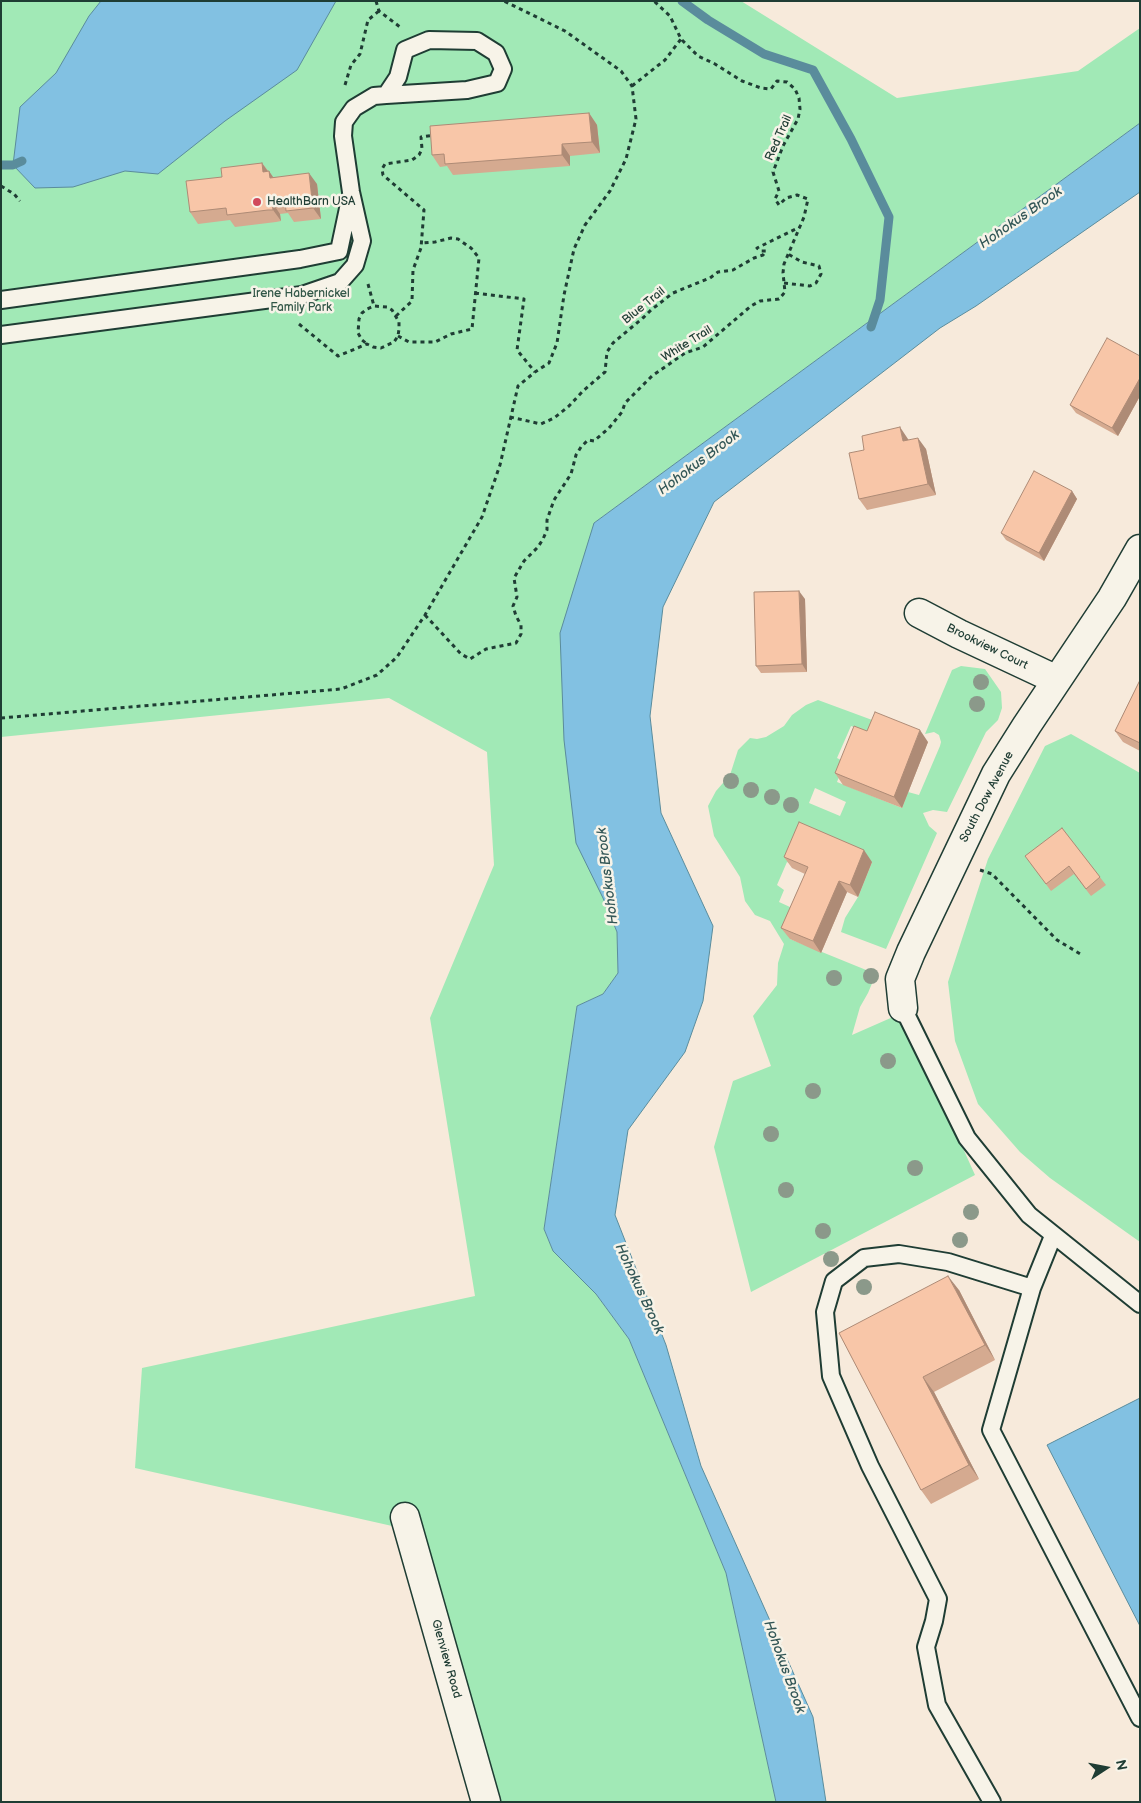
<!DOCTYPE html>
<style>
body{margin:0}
#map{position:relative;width:1141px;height:1803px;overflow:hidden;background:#f7eadb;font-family:"Balsamiq Sans",sans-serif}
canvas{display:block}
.frame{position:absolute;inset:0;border:2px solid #1f3d34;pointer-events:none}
.north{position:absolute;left:1081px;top:1743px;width:50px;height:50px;-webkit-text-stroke:4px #f7f3e8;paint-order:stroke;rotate:79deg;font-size:14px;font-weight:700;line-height:20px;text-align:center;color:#1f3d34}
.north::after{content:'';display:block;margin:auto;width:18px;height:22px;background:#1f3d34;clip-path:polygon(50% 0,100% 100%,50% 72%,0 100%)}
</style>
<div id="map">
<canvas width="1141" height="1803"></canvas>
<div class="frame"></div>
<div class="north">N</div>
</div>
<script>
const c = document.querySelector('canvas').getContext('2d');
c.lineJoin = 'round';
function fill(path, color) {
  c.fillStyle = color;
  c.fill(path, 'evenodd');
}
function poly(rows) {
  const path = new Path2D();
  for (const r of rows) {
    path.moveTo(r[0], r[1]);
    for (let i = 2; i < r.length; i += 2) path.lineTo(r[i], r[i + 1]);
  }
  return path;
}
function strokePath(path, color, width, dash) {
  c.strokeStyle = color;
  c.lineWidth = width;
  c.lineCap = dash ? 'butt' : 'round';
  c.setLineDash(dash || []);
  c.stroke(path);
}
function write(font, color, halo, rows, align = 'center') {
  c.font = font + ' "Balsamiq Sans",sans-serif';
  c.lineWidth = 5;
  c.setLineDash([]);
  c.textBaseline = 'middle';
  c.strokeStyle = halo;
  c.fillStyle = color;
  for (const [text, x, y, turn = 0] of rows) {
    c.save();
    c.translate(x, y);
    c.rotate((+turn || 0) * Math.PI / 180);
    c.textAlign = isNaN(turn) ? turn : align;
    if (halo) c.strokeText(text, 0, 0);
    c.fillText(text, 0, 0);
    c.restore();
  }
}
fill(poly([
 [1,1,741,1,897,98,1078,71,1140,28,1140,123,594,523,603,898,617,932,618,973,603,994,577,1006,544,1229,553,1251,596,1294,629,1339,726,1573,776,1802,479,1802,401,1528,135,1468,142,1368,475,1296,430,1018,494,865,487,752,389,698,1,737],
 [961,666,985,669,1001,692,1002,708,998,720,986,732,947,812,933,810,923,813,929,826,937,833,886,949,841,932,845,918,858,897,872,862,793,865,787,862,777,885,784,890,779,902,801,912,790,939,876,974,868,993,860,1007,852,1035,902,1013,975,1175,751,1292,714,1147,733,1081,771,1066,753,1016,777,985,778,963,784,944,770,921,755,915,745,901,740,877,714,836,708,806,716,791,730,775,738,750,750,738,757,739,766,737,784,726,792,715,806,705,818,700,883,724,878,736,851,726,837,758,845,762,837,782,902,808,908,792,919,795,940,746,941,742,939,735,934,732,925,734,952,670],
 [815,788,846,802,840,816,809,803],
 [1071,734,1140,773,1140,1242,1050,1178,1020,1152,978,1104,955,1041,948,982,988,859,1045,746]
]), '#a1e9b6');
const water = poly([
 [101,1,336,1,297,70,225,121,158,174,125,171,73,187,35,188,13,165,20,107,56,73,89,16,101,1],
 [1140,123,1140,192,976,306,940,328,714,502,663,607,650,716,661,813,713,926,703,1001,685,1052,628,1130,615,1215,666,1345,701,1466,813,1717,826,1802,776,1802,726,1573,629,1339,596,1294,553,1251,544,1229,577,1006,603,994,618,973,617,932,603,898,576,843,564,740,560,633,594,523,1140,123],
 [1140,1398,1140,1626,1047,1445,1140,1398]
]);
fill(water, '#82c1e2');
strokePath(water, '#5a8c9c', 1);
strokePath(poly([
 [682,1,708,20,764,54,813,70,851,139,889,217,880,300,871,327],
 [1,165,13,165,22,161]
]), '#5a8c9c', 9);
const lane = poly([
 [1,300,300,259,339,251,350,199],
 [1,335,302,295,340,282,355,265,362,241,351,192,343,136,344,122,354,108,374,96,386,95,467,90,497,83,503,69,496,53,477,41,429,40,405,50,398,77,386,95],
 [903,1008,967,1138,1029,1215,1140,1304],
 [1053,1236,1032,1288,991,1430,1140,1718],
 [992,1802,937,1705,926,1647,934,1621,938,1599,870,1466,831,1376,825,1312,834,1281,864,1258,899,1254,948,1262,1032,1288]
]);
const street = poly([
 [919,613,959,634,1057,680],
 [903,1008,900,979,911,952,996,774,1027,725,1112,598,1140,549],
 [405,1517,486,1802]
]);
strokePath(lane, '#1f3d34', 20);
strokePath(street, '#1f3d34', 31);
strokePath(poly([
 [376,1,379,11,400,27],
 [345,85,351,65,360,54,368,20,379,11],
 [632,86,665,60,681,39],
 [1,186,14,194,20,201],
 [784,283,810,286,816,283,821,274,819,266,802,262,788,254],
 [368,284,374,306],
 [475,293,524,299,517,350,535,372],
 [396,316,412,301,413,270,421,248,424,210,383,175,382,169,385,164,412,160,419,155,422,149,421,137,435,135],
 [299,324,338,356,367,344,373,347,381,348,394,342,398,336,399,329,399,322,392,310,387,307,374,306,367,309,362,313,359,319,358,333,362,340,367,344],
 [398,336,409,342,435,342,451,334,472,329,479,258,471,248,458,239,451,238,435,242,422,243],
 [510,417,541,424,554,418,569,406,583,391,605,372,607,352,613,343,644,317,651,310,673,293,710,278,718,272,733,270,754,258,763,255,766,251,761,251,757,248,800,227],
 [425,615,461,654,470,659,486,649,516,643,521,634,521,625,516,616,513,606,517,597,514,578,524,561,538,547,543,539,547,530,547,520,554,500,571,474,576,455,581,447,588,440,594,441,609,428,622,412,625,403,652,376,685,353,703,347,751,306,760,301,779,299,785,292,783,273,784,264,804,217,808,199,797,195,786,198,779,205,775,199,779,191,773,172,783,146,798,119,800,109,799,98,795,89,787,82,777,81,771,89,761,88,742,81,715,64,698,56,681,39,670,16,654,1],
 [1,718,341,689,377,675,397,657,425,615,482,517,500,465,518,386,535,372,549,363,557,343,564,295,574,249,585,225,610,191,626,159,636,119,632,86,621,71,565,31,504,1],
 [980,870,992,874,1057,940,1082,955]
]), '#1f3d34', 3, [4, 4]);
strokePath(lane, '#f7f3e8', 16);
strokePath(street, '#f7f3e8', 28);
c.fillStyle = '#8b998a';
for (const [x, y] of [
 [981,682],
 [977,704],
 [731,781],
 [751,790],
 [772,797],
 [791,805],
 [871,976],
 [834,978],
 [888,1061],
 [813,1091],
 [771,1134],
 [915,1168],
 [786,1190],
 [971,1212],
 [823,1231],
 [960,1240],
 [831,1259],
 [864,1287]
]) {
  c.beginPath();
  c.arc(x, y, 8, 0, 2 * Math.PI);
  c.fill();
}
fill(poly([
 [589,113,597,125,600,153,570,156,570,166,453,175,447,166,440,167,432,155],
 [262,163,273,177,317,184,321,219,294,222,288,213,280,214,281,221,276,222,235,227,230,220,198,224,190,212],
 [1140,356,1140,396,1118,436,1076,413,1070,405],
 [908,439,909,440,926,449,936,495,867,510,859,499,864,450],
 [1072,491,1077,499,1044,561,1006,540,1001,533],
 [805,599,807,672,761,673,756,666],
 [1140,680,1140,751,1123,742,1115,731],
 [867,731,928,742,902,808,843,785,835,773],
 [1062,828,1106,885,1091,896,1074,874,1051,891,1031,864],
 [784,857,872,862,858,897,847,892,821,953,790,939,781,928,805,874,792,868],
 [959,1290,995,1360,934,1392,979,1479,931,1504,921,1490,839,1333]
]), '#d5aa90');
fill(poly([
 [589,113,597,125,600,153,592,142],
 [562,144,570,156,570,166,562,155],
 [262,163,269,173,269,171,277,183,263,172],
 [309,173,317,184,321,219,313,208],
 [272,202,280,214,281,221,273,210],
 [1140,378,1140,396,1118,436,1112,428],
 [900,427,908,439,911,453,903,441],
 [918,438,926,449,936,495,928,484],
 [1072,491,1077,499,1044,561,1039,553],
 [799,591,805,599,807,672,802,664],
 [920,730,928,742,902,808,894,797],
 [864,850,872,862,858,897,850,885],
 [839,881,847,892,821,953,813,941],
 [948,1276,959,1290,995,1360,985,1345],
 [923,1377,934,1392,979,1479,969,1465]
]), '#ae8b76');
const building = poly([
 [589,113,592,142,562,144,562,155,445,164,444,154,432,155,430,126,589,113],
 [262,163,263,172,269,171,270,178,309,173,313,208,286,211,285,200,272,202,273,210,268,210,227,215,226,208,190,212,186,181,222,177,221,168,262,163],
 [1107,338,1140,356,1140,378,1112,428,1070,405,1107,338],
 [900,427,903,441,918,438,928,484,859,499,849,453,864,450,862,436,900,427],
 [1034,471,1072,491,1039,553,1001,533,1034,471],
 [799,591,802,664,756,666,754,592,799,591],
 [1140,680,1140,743,1115,731,1140,680],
 [875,712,920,730,894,797,835,773,854,726,867,731,875,712],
 [799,822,864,850,850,885,839,881,813,941,781,928,808,867,784,857,799,822],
 [1062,828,1100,877,1086,889,1069,866,1046,884,1025,856,1062,828],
 [948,1276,985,1345,923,1377,969,1465,921,1490,839,1333,948,1276]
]);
fill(building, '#f8c6a8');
strokePath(building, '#ae8b76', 1);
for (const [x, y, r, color] of [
 [257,202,5,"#d1495b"]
]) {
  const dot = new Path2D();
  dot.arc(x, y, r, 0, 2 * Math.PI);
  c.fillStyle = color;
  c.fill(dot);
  strokePath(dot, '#f7f3e8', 2);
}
write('12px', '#1f3d34', '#f7f3e8', [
 ["Red Trail",779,138,-66],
 ["Blue Trail",644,306,-39],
 ["White Trail",687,344,-32],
 ["Brookview Court",987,647,26],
 ["South Dow Avenue",987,797,-62],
 ["Glenview Road",446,1659,74]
]);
write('12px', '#1f3d34', '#f7f3e8', [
 ["HealthBarn USA",267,202]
], 'left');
write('12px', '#325748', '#f7f3e8', [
 ["Irene Habernickel",301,294],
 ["Family Park",301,308]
]);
write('italic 14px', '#335757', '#f7f3e8', [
 ["Hohokus Brook",1021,218,-35],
 ["Hohokus Brook",699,463,-37],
 ["Hohokus Brook",608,876,-97],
 ["Hohokus Brook",639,1289,65],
 ["Hohokus Brook",784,1667,70]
]);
</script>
